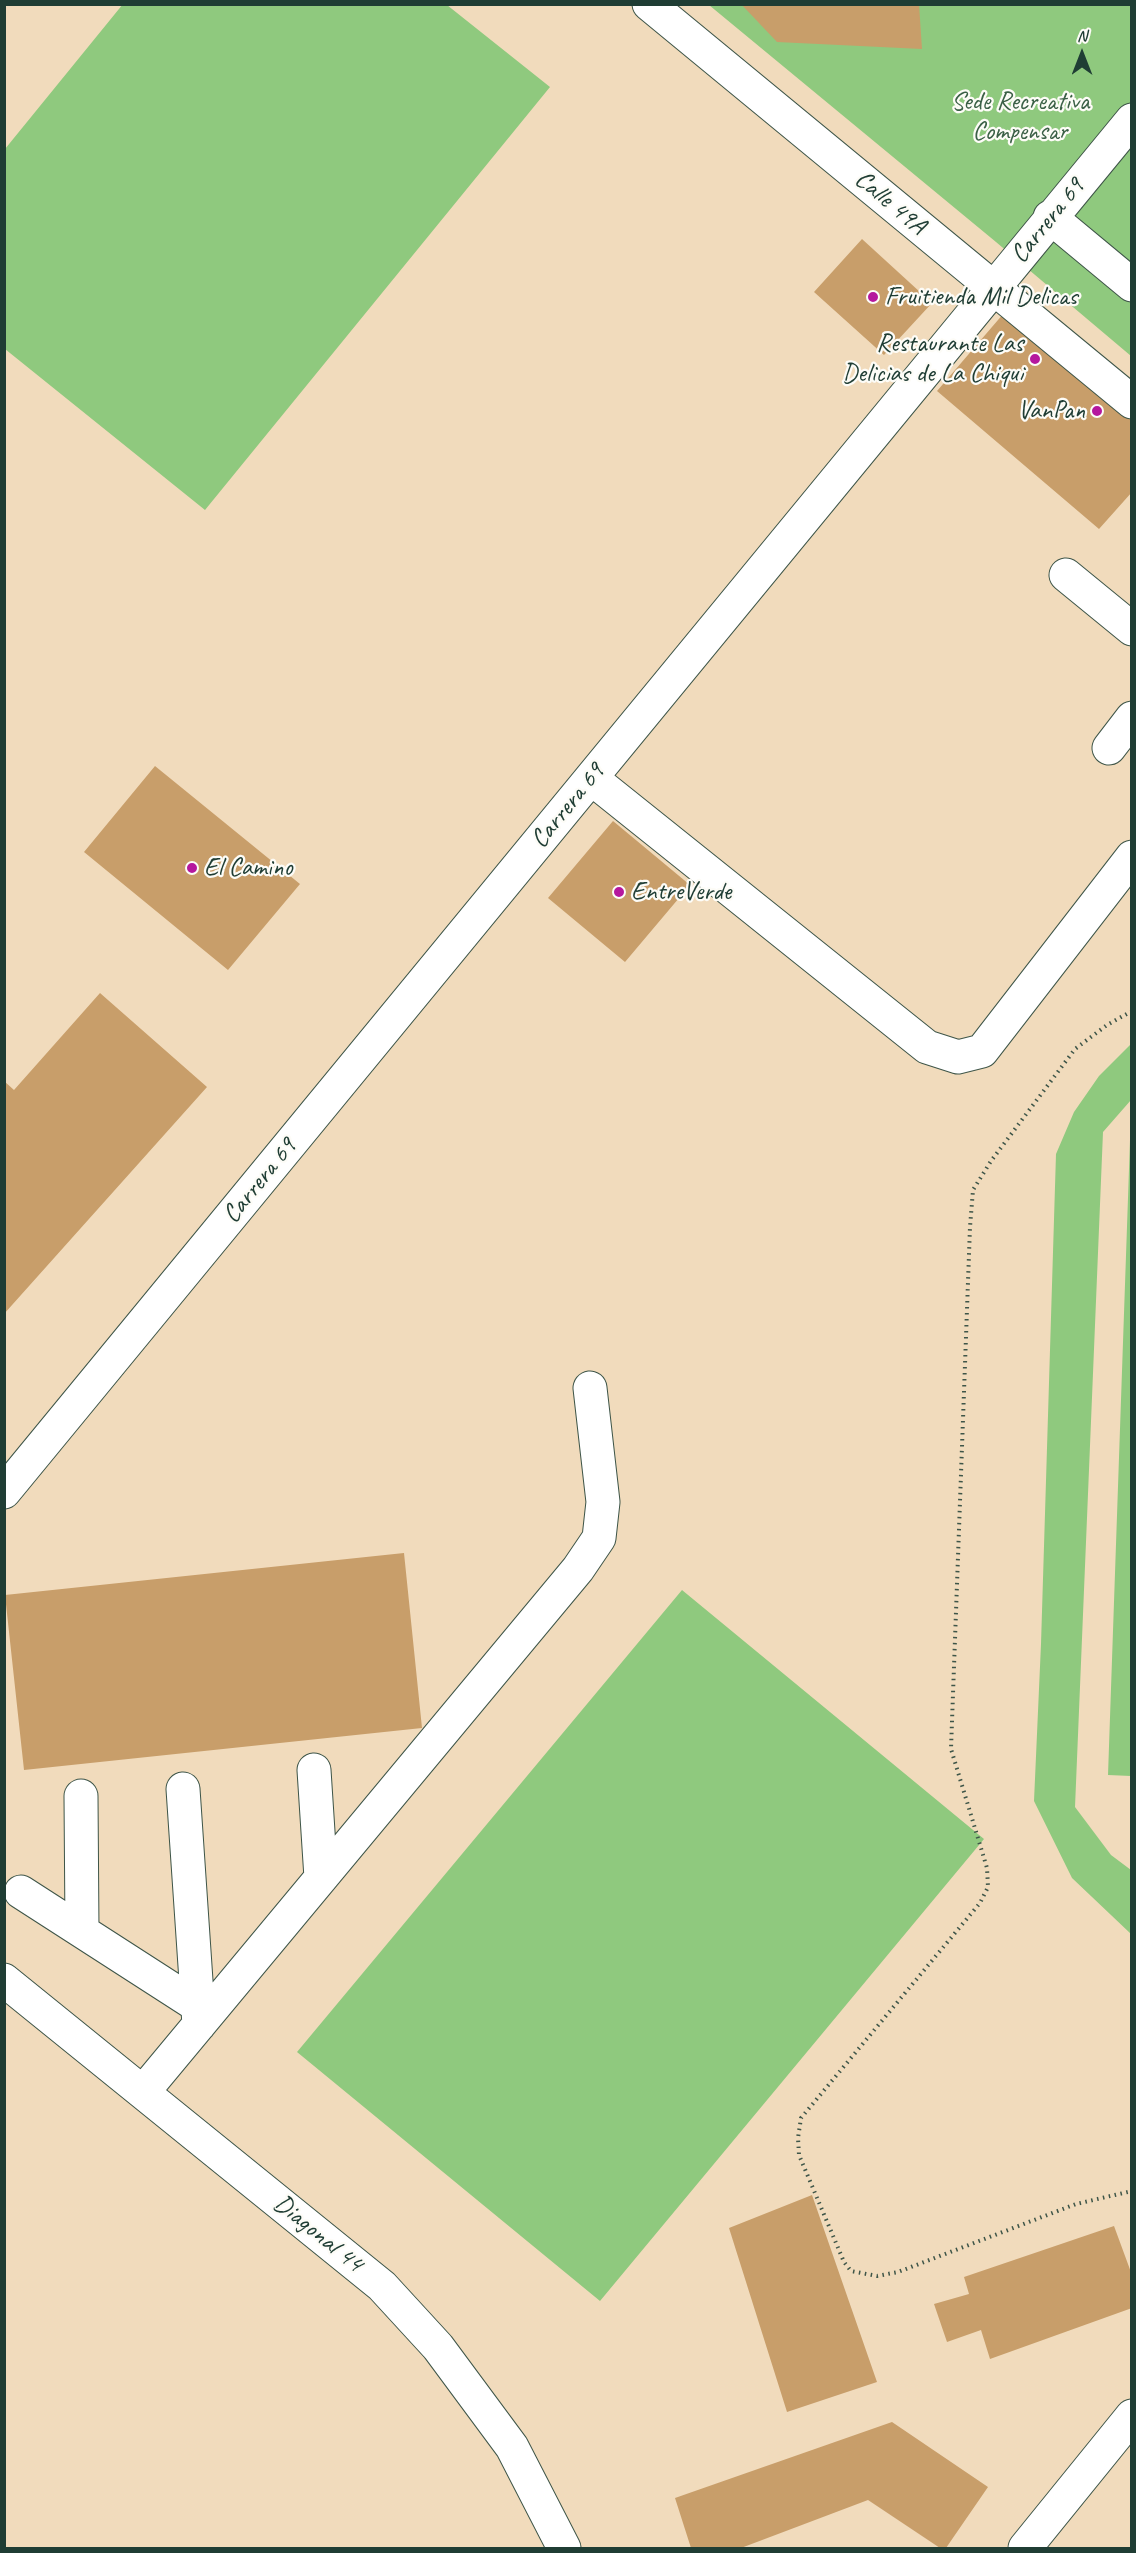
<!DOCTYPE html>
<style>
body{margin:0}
#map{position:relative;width:1136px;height:2553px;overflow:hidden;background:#f1dbbc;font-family:Caveat,sans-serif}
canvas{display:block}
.frame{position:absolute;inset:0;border:6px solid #1f3d34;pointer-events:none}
.north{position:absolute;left:1052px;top:24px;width:60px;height:60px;-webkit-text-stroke:4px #fdfcf7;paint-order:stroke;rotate:0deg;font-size:16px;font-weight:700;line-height:24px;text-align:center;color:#1f3d34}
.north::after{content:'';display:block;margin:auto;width:21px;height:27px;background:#1f3d34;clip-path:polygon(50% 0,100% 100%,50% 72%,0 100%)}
</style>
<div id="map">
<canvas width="1136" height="2553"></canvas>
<div class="frame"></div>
<div class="north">N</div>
</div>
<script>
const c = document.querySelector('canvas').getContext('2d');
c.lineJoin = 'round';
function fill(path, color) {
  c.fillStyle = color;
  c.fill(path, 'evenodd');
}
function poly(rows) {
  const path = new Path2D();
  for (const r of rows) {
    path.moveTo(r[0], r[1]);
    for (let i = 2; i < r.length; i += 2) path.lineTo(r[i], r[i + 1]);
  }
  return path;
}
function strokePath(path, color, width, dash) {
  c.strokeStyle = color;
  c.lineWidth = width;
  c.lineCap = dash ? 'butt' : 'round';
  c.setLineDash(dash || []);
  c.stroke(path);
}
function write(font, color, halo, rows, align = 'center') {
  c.font = font + ' Caveat,sans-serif';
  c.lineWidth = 4.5;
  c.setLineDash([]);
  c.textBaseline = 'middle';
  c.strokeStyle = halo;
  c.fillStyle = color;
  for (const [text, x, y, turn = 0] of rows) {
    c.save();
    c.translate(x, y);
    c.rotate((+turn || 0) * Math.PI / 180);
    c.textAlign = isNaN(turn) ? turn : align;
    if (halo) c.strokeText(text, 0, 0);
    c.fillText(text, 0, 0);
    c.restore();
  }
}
fill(poly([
 [123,4,447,5,550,87,205,510,5,349,5,149],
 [709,5,1131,5,1131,356,996,242],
 [1131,1044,1131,1100,1103,1132,1075,1807,1111,1855,1131,1870,1131,1934,1072,1878,1034,1801,1041,1644,1056,1154,1074,1112,1099,1076],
 [1130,1140,1132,1140,1131,1776,1108,1775],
 [682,1590,984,1839,600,2301,297,2052]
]), '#8fc97e');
fill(poly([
 [741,4,919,4,922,49,777,42],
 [862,239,932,303,884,355,814,292],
 [1004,313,1132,421,1132,492,1099,529,937,391],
 [155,766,300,884,228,970,84,852],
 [613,821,690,885,625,962,548,898],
 [100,993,207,1087,4,1314,4,1081,14,1090],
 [404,1553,422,1728,24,1770,5,1595],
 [812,2195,877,2382,787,2412,729,2228],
 [1114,2226,1132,2275,1132,2308,990,2359,981,2330,947,2342,934,2304,969,2294,964,2277],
 [892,2422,988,2487,946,2548,940,2548,868,2500,741,2548,691,2548,675,2498]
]), '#c89e6a');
const minor = poly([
 [649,4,1132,402],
 [1050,217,1132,285],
 [1066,575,1132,629],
 [1109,748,1132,718],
 [591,778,927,1047,958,1057,982,1051,1132,857],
 [4,1492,1132,120],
 [314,1770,321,1878],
 [183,1789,199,2025],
 [81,1796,82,1931],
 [21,1892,198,2006],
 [4,1980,382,2286,438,2347,512,2447,564,2548],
 [143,2092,578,1569,599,1538,603,1502,590,1388],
 [1025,2548,1132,2416]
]);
strokePath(minor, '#3e5548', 35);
strokePath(poly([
 [1132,1011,1107,1025,1075,1049,991,1161,973,1190,970,1227,951,1749,987,1868,988,1887,980,1903,801,2118,798,2138,799,2155,844,2262,851,2271,877,2276,898,2272,1076,2204,1132,2191]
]), '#3e5548', 4, [1.5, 4.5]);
strokePath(minor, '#fff', 33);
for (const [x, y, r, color] of [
 [873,297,6,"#b5179e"],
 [1035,359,6,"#b5179e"],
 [1097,411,6,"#b5179e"],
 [192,868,6,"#b5179e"],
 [619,892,6,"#b5179e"]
]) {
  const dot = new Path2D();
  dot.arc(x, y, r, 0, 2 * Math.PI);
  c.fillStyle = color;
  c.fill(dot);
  strokePath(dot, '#fdfcf7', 2);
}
write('26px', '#3b6046', '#fdfcf7', [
 ["Sede Recreativa",1020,102],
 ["Compensar",1020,132]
]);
write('26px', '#1f3d34', '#fdfcf7', [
 ["Calle 49A",890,203,40],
 ["Carrera 69",1048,221,-51],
 ["Carrera 69",568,806,-51],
 ["Carrera 69",260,1181,-51],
 ["Diagonal 44",318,2234,39]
]);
write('26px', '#1f3d34', '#fdfcf7', [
 ["Fruitienda Mil Delicas",885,297],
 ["Restaurante Las",1023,344,"right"],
 ["Delicias de La Chiqui",1023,374,"right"],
 ["VanPan",1085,411,"right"],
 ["El Camino",204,868],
 ["EntreVerde",631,892]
], 'left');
</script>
